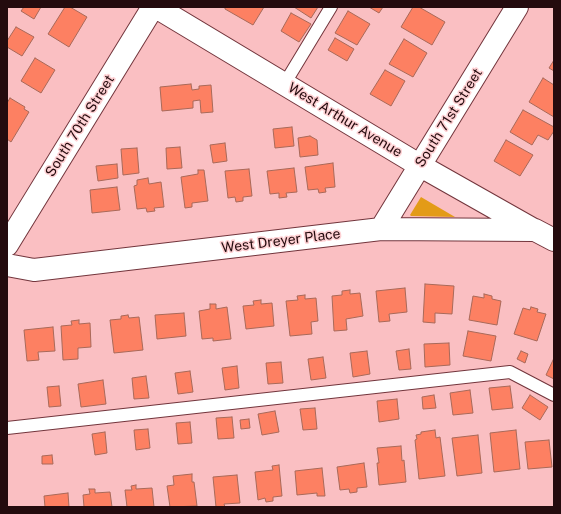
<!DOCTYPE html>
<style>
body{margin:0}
#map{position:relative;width:561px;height:514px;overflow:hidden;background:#fabfc2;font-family:"Public Sans",sans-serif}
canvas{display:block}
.frame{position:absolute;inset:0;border:8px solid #240b0e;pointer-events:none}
</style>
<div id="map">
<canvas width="561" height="514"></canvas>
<div class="frame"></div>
</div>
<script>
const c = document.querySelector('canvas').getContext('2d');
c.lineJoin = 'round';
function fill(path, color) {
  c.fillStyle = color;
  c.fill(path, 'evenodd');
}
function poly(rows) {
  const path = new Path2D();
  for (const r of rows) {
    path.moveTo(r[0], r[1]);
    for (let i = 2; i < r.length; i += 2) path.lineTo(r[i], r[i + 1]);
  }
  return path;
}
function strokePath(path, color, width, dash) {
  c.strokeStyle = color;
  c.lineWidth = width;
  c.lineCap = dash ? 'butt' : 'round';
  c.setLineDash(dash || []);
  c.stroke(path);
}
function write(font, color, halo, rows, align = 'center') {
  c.font = font + ' "Public Sans",sans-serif';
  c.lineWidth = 3;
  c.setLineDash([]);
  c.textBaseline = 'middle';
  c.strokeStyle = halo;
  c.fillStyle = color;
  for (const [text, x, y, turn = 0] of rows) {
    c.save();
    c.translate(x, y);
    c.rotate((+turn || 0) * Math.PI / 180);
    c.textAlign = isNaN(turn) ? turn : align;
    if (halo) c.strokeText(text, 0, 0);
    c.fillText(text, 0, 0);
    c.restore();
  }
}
fill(poly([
 [421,197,455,217,411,216,410,215]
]), '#e39b17');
const building = poly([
 [24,7,41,7,34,19,21,11,24,7],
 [65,7,70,7,87,17,69,47,48,34,65,7],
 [225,7,264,7,253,25,225,9,225,7],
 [294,7,318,7,311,18,294,7],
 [369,7,383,7,379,13,369,7],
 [413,7,419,7,445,22,432,45,401,27,413,7],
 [348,11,370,24,357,45,335,33,348,11],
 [291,13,311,24,299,42,281,31,291,13],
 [16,27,34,37,22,56,7,47,7,41,16,27],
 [335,38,354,49,347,61,328,50,335,38],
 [404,39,427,53,413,77,389,64,404,39],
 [35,58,55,70,41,93,21,81,35,58],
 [554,60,554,71,549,68,554,60],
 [385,70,405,81,391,106,370,94,385,70],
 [543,78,554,85,554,117,529,102,543,78],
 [191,84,192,90,199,89,199,86,211,85,213,112,201,113,200,100,193,101,193,108,162,111,160,87,191,84],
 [10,98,25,107,24,109,29,112,11,142,7,139,7,103,10,98],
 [523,110,554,127,554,131,548,140,538,135,532,145,510,132,523,110],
 [292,127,294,146,275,148,273,129,292,127],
 [310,136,317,140,318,155,300,157,298,138,310,136],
 [506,140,533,155,520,176,494,161,506,140],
 [225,143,227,161,213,163,210,145,225,143],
 [180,147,182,168,167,169,166,148,180,147],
 [137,148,139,173,123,175,121,149,137,148],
 [333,163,335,187,325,188,326,192,319,193,318,189,308,190,305,167,333,163],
 [117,164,118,178,98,181,96,166,117,164],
 [294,168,297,192,286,193,287,197,279,198,279,193,270,194,267,171,294,168],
 [249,169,252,196,243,197,243,201,236,202,235,197,228,198,225,171,249,169],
 [198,170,204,170,208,201,192,203,192,207,185,208,181,177,198,174,198,170],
 [148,178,149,184,161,182,164,207,154,208,155,211,147,212,146,208,137,209,134,186,137,185,137,180,148,178],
 [117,187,120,210,92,213,90,190,117,187],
 [425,284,454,286,452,314,435,313,435,323,423,322,425,284],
 [405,288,407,312,389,314,390,321,379,322,376,291,405,288],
 [350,290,350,294,360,293,363,316,346,319,347,330,334,331,332,296,342,295,342,291,350,290],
 [484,294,492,296,492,299,501,301,497,325,469,320,473,296,484,298,484,294],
 [305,295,305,299,316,298,318,321,311,322,312,334,290,336,286,301,298,300,297,296,305,295],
 [261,300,261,304,272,303,274,326,246,329,243,306,254,305,253,301,261,300],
 [210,304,216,304,216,309,227,307,231,339,213,341,213,338,202,339,199,311,210,309,210,304],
 [531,307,538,309,537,312,546,314,537,341,514,334,523,308,530,310,531,307],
 [184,313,186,336,157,339,155,315,184,313],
 [128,315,129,318,139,317,143,350,114,353,110,320,121,319,121,316,128,315],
 [79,320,79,324,90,323,91,347,78,348,78,359,63,360,61,326,72,325,71,321,79,320],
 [53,327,55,351,38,352,39,360,27,361,24,330,53,327],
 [468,331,496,336,491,361,463,356,468,331],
 [449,343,450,365,425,367,424,344,449,343],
 [409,349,411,369,399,370,396,351,409,349],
 [367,351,370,374,353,377,350,353,367,351],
 [521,351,528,354,525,363,517,359,521,351],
 [323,357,326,378,311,380,308,359,323,357],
 [554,358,554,379,546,375,554,358],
 [281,362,283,383,268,384,266,363,281,362],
 [237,366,239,388,225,390,222,368,237,366],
 [190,371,193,392,178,394,175,373,190,371],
 [146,376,149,398,134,399,132,378,146,376],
 [103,380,106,404,81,407,78,384,103,380],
 [59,386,61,406,49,407,47,387,59,386],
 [510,386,513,408,492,410,489,388,510,386],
 [470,390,473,413,453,415,450,393,470,390],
 [434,395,436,408,423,409,422,397,434,395],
 [530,395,548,407,540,420,522,408,530,395],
 [397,399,399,419,379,422,377,401,397,399],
 [315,408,317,429,303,430,300,409,315,408],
 [275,411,279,432,262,435,258,414,275,411],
 [232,417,234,438,218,439,216,418,232,417],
 [249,419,250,428,241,429,240,420,249,419],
 [190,422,192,443,178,444,176,423,190,422],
 [148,429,150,448,136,450,134,430,148,429],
 [435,430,436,438,440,437,445,476,419,479,415,440,417,439,416,435,421,434,421,432,435,430],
 [516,430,520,469,494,472,490,433,516,430],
 [105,432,107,453,95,455,92,434,105,432],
 [478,435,482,473,457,476,452,438,478,435],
 [549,440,552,467,528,469,525,442,549,440],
 [401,446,402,461,404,460,406,482,379,485,377,463,379,463,377,448,401,446],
 [52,455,53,464,42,464,42,456,52,455],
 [364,463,367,487,357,488,357,492,350,493,349,489,340,490,337,467,364,463],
 [279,465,282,496,273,497,273,501,266,502,265,498,258,500,255,472,273,470,272,466,279,465],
 [322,468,325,496,317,496,317,493,297,495,295,471,322,468],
 [192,474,192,482,194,482,197,506,170,507,167,486,174,485,173,476,192,474],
 [237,475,240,503,224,504,225,507,216,507,213,477,237,475],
 [136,485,136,489,152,488,154,507,127,507,125,490,132,490,131,486,136,485],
 [89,489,95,489,95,493,110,492,112,507,84,507,83,495,90,494,89,489],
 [68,493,69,507,45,507,44,496,68,493]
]);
fill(building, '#fd8062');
strokePath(building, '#a86959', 1);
const service = poly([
 [285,83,331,7],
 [7,428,510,372,554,395]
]);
const minor = poly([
 [156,7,419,165,534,230],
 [381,229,517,7],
 [7,245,153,7],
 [7,265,34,270,381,229,535,230,554,240]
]);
strokePath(service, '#72353c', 14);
strokePath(minor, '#72353c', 24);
strokePath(service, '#fff', 12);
strokePath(minor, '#fff', 22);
write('14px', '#240b0e', '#fed0d3', [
 ["South 71st Street",449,118,-58],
 ["West Arthur Avenue",345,120,31],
 ["South 70th Street",80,126,-58],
 ["West Dreyer Place",281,241,-7]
]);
</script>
